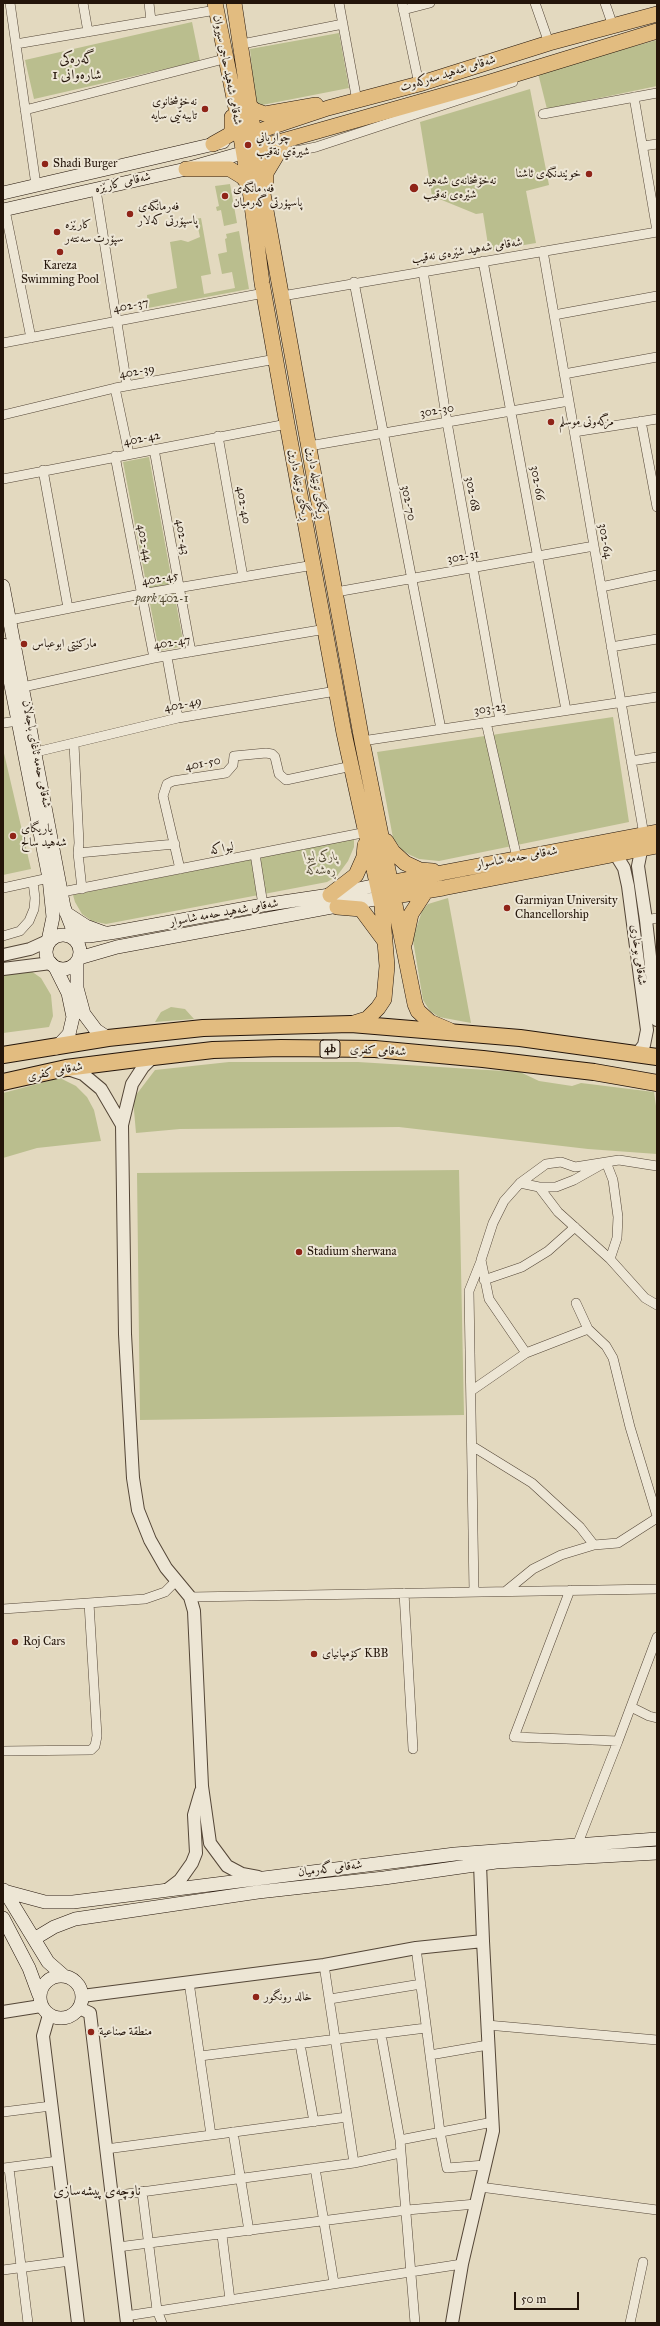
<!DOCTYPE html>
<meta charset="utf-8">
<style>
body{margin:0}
#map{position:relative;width:660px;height:2326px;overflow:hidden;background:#e3d9bf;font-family:"IM FELL Great Primer",serif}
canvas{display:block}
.frame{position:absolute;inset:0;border:4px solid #24150a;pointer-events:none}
.scale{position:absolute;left:514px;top:2292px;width:65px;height:18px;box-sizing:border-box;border:2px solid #24150a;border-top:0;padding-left:5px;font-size:12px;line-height:14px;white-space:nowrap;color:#24150a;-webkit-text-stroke:3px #ede6d5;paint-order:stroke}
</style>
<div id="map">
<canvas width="660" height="2326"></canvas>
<div class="frame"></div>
<div class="scale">50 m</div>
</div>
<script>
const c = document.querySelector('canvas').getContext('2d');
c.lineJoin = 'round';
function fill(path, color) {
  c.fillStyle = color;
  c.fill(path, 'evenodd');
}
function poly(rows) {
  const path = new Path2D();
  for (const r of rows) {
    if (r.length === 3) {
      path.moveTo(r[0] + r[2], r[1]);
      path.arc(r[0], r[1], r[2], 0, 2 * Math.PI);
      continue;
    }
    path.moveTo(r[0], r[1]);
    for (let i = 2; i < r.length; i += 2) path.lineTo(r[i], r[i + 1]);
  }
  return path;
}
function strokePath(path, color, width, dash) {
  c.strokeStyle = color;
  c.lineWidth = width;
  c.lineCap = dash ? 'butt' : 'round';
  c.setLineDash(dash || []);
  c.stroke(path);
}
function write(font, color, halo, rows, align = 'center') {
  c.font = font + ' "IM FELL Great Primer",Amiri,serif';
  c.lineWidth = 4;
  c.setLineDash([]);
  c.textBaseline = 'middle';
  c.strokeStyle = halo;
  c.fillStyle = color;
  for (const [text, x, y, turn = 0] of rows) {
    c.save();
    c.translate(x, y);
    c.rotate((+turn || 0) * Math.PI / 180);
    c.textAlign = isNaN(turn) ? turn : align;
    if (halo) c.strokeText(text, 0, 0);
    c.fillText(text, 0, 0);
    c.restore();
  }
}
fill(poly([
 [192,22,200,61,34,99,25,60],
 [339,33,349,88,262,105,255,101,250,49],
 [657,40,657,86,547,109,538,73],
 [530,89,549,185,526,191,536,243,489,251,483,213,476,214,432,196,420,122],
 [230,184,237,223,224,226,221,210,217,211,216,207,219,206,215,186],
 [201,218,211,274,201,276,204,294,235,288,232,272,222,274,218,254,227,252,225,239,227,238,226,234,239,231,249,289,148,308,147,295,177,288,170,242,181,240,188,242,200,237,196,219],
 [149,457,184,646,159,651,123,462],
 [613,717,629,822,439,861,419,859,410,855,402,850,393,838,377,752],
 [3,749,31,869,3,875],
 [354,839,354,847,348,861,337,876,327,882,106,924,92,921,82,914,75,902,73,895],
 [448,898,471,1023,439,1017,430,1011,423,1000,413,940,415,932,422,911,428,904],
 [31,971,41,978,51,995,53,1016,49,1027,3,1033,3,975],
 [171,1007,185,1009,194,1019,155,1022,161,1012],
 [229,1062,358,1062,520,1072,539,1081,572,1086,581,1083,654,1092,657,1113,657,1154,588,1149,399,1127,180,1129,136,1133,133,1099,155,1070],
 [60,1078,76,1086,87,1097,94,1110,101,1141,37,1148,3,1158,3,1093],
 [459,1170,464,1415,140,1420,137,1173]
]), '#babe8e');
const minor = poly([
 [10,3,36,185],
 [83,3,88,32],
 [149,3,151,21],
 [339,3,357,101],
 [402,3,419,84],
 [535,3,549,43],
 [605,3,613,26],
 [403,10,430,3],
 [16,44,216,10],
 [242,44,343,24],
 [634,97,657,231],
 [25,110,224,59],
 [543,114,657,93],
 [282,142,285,148,291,152,316,147,513,82],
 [643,146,657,144],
 [96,190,127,386],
 [5,210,31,338],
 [543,251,644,835],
 [483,261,566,710],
 [423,271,447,422,500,720],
 [354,282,441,729],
 [282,296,657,232],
 [554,315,657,296],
 [3,343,264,293],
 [564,374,657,357],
 [115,388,129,454],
 [3,415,115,388,276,359],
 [641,421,657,507],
 [574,432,657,419],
 [218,436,243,577],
 [309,446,569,401],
 [154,449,191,652],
 [115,456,154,658],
 [43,470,68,608],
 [3,479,287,424],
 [601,587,657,575],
 [336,592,594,546],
 [10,620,141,594,314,565],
 [611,647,657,639],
 [167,657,178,718],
 [23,687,154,658,326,629],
 [486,722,517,858],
 [3,723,19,721],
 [362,741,657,697],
 [74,744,79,843,78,853,82,889],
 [36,752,178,718,336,691],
 [631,761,657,757],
 [78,853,175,844],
 [255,854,263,905],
 [180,869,163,796,167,784,173,781,226,773,233,765,234,756,266,753,272,754,275,757,279,774,286,780,352,766],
 [3,888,49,878],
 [62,892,367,832],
 [646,920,657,918],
 [3,936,20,931,29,921,34,909,35,898,33,882],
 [520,1183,539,1187,556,1187,574,1180,606,1162,613,1180,618,1217,617,1238,610,1259],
 [539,1187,558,1212,610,1259,645,1298,657,1305],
 [484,1280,522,1267,548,1251,575,1227],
 [576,1303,588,1329,606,1346,613,1358,630,1427,657,1516],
 [588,1329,526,1353,489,1299,481,1260,493,1223,504,1201,520,1183,546,1164,561,1162,575,1167,619,1160,657,1166],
 [471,1391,526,1353],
 [472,1446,532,1483,580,1527,594,1545,618,1543,657,1518],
 [570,1590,514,1737,618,1741,657,1637],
 [506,1591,533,1569,561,1555,594,1545],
 [474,1592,469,1291,481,1261],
 [404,1593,413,1749],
 [190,1597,657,1589],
 [3,1609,145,1599,165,1592,176,1581],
 [631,1707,649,1716,657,1718],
 [3,1751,91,1750,95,1746,97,1736,89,1603],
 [578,1843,618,1741],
 [416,1948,440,2132,447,2168,485,2165],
 [324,1965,354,2163],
 [189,1982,211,2135],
 [330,1999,421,1984],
 [487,2025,657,2040],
 [381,2034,400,2140],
 [300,2044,314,2122],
 [430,2055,488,2045],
 [200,2056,426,2028],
 [3,2112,51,2106],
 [233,2132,249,2231],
 [106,2149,347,2117],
 [4,2168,58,2161],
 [9,2168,28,2323],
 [315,2168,334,2283],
 [480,2187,657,2210],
 [142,2191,157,2310,162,2323],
 [112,2196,354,2163,400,2153],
 [222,2235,230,2300],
 [118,2247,407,2210,476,2204],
 [3,2270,70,2261],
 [126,2316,462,2264],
 [415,2323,400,2140,493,2122],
 [630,2323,643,2262]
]);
const tertiary = poly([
 [641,851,638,866,646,920,657,1020],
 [616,855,624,868,628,886,647,1030,644,1045,637,1054],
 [3,955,30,949,52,939],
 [3,969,51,963],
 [153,1057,143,1067,132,1084,122,1125,125,1334,133,1478,138,1510,150,1540,166,1568,190,1597,194,1611,202,1786,210,1843,227,1866,242,1874,258,1877],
 [68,1069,83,1074,101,1089,122,1125],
 [480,1864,483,1941],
 [167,1890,180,1880,192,1863,196,1853,194,1815,201,1791],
 [82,1996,324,1965,416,1948,483,1941,493,2131,462,2264,452,2323],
 [79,2008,90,2013,127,2323],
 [3,2012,41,2006],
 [49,2015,43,2036,78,2323]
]);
const secondary = poly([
 [3,193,223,142],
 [3,210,186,169,242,153],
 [3,586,64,907,78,943],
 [3,645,49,878,53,917,47,946],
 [66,913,86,926,105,933],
 [63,952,17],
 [70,936,89,936,116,932,263,905,330,895,377,885],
 [79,958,117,947,380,898],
 [77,962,77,988,84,1014,96,1030,108,1038],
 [55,967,68,993,73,1017,69,1034,56,1048],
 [4,1890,48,1962,64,1976],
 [4,1891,45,1902,73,1902,455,1854,657,1839],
 [3,1918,29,1968,39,1995],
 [34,1939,54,1927,75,1919,258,1892,384,1878,496,1862,657,1853],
 [61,1997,21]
]);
const primary = poly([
 [215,3,236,108,250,190,262,283,287,424,344,733,382,906,387,966,384,999,378,1008,367,1019,351,1024],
 [234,3,263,194,362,741,415,1004,418,1011,430,1022,449,1030],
 [249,105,254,110,265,114,316,105],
 [244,136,328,108,419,84,549,43,657,14],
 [213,144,229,135,232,131,232,117],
 [247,151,487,83,657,31],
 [186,169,230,169,243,177,248,184],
 [266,185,266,173,278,153,282,142],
 [386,841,393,852,405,863,420,870,433,871],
 [383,884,657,832],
 [330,895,356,875,364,857,365,845],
 [383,898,443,888,657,846],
 [337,907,361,909,384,940],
 [405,942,411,914,426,891]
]);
const trunk = poly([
 [3,1055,108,1038,203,1028,351,1024,520,1038,657,1057],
 [3,1082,66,1068,153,1057,213,1050,281,1048,375,1049,483,1059,594,1072,657,1083]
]);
strokePath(minor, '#544637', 10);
strokePath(tertiary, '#544637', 14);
strokePath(secondary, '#24150a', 14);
strokePath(primary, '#24150a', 16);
strokePath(trunk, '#24150a', 18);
strokePath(minor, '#ede6d5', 9);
strokePath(tertiary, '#ede6d5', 12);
strokePath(secondary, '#ede6d5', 13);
strokePath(primary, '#e2bc80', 15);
strokePath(trunk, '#e2bc80', 16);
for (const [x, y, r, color] of [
 [205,109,4,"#8f2418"],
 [248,145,4,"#8f2418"],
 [45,164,4,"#8f2418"],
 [589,174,4,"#8f2418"],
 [414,188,5,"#8f2418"],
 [225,196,4,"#8f2418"],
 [130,214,4,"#8f2418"],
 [57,232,4,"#8f2418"],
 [60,252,4,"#8f2418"],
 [551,422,4,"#8f2418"],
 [24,644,4,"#8f2418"],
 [13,836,4,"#8f2418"],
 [507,908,4,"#8f2418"],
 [299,1252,4,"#8f2418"],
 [15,1642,4,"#8f2418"],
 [314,1654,4,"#8f2418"],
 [256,1997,4,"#8f2418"],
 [91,2032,4,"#8f2418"]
]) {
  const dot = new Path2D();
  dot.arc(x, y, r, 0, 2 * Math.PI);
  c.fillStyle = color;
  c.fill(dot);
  strokePath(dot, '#ede6d5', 1.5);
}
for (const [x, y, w] of [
 [330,1049,20]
]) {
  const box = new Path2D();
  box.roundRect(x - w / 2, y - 9, w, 18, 3);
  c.fillStyle = '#ede6d5';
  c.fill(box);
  strokePath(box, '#24150a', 1);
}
write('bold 11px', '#24150a', null, [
 ["4b",330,1049]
]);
write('12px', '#24150a', '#ede6d5', [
 ["شەقامی شەهید حاجی سیروان",227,70,79],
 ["شەقامی شەهید سەرکەوت",448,74,-17],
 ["شەقامی کارێزە",123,183,-13],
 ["شەقامی شەهید شێرەی نەقیب",467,251,-9],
 ["402-37",131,306,-11],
 ["402-39",137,372,-10],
 ["302-30",437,411,-9],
 ["402-42",142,439,-11],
 ["ڕێگای تونێلە دارین",316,483,80],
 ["302-66",537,483,80],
 ["ڕیگای تونێلە دارین",299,485,79],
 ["302-68",472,494,80],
 ["302-70",408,503,79],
 ["402-40",243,505,80],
 ["402-43",182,537,80],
 ["302-64",605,541,80],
 ["402-44",144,543,79],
 ["302-31",463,557,-10],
 ["402-45",160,579,-10],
 ["402-47",172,643,-9],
 ["402-49",183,705,-11],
 ["303-23",490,709,-8],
 ["شەقامی حەمە ئاغای باجەلان",36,754,79],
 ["401-50",203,764,-11],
 ["لیواکە",222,849,-11],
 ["شەقامی حەمە شاسوار",517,858,-10],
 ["شەقامی شەهید حەمە شاسوار",224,913,-10],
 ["شەقامی بوخاری",638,955,83],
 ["شەقامی کفری",378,1051,3],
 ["شەقامی کفری",55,1072,-11],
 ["شەقامی گەرمیان",330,1869,-7]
]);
write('12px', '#24150a', '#ede6d5', [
 ["نەخۆشخانوی",197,102,"right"],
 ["تایبەتیی سایە",197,116,"right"],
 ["چوارياني",256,138],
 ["شيرةي نةقيب",256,152],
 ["Shadi Burger",53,164],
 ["خوێندنگەی ئاشنا",581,174,"right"],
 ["نەخۆشخانەی شەهید",423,181],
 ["شێرەی نەقیب",423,195],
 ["فەرمانگەی",233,189],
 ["پاسپۆرتی گەرمیان",233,203],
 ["فەرمانگەی",138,207],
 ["پاسپۆرتی کەلار",138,221],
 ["کارێزە",65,225],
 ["سپۆرت سەنتەر",65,239],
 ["Kareza",60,266,"center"],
 ["Swimming Pool",60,280,"center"],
 ["مزگەوتی موسلم",559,422],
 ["مارکێتی ابوعباس",32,644],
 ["یاریگای",21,829],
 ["شەهید سالح",21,843],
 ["Garmiyan University",515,901],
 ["Chancellorship",515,915],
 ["Stadium sherwana",307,1252],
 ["Roj Cars",23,1642],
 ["کۆمپانیای KBB",322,1654],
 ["خالد رونگور",264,1997],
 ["منطقة صناعية",99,2032]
], 'left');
write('italic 12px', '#514832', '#ede6d5', [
 ["park 402-1",162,599],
 ["پارکی لیوا",321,857],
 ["ڕەشەکە",321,871]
]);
write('14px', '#24150a', '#ede6d5', [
 ["گەرەکی",77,60],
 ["شارەوانی 1",77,76],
 ["ناوچەی پیشەسازی",97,2192]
]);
</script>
